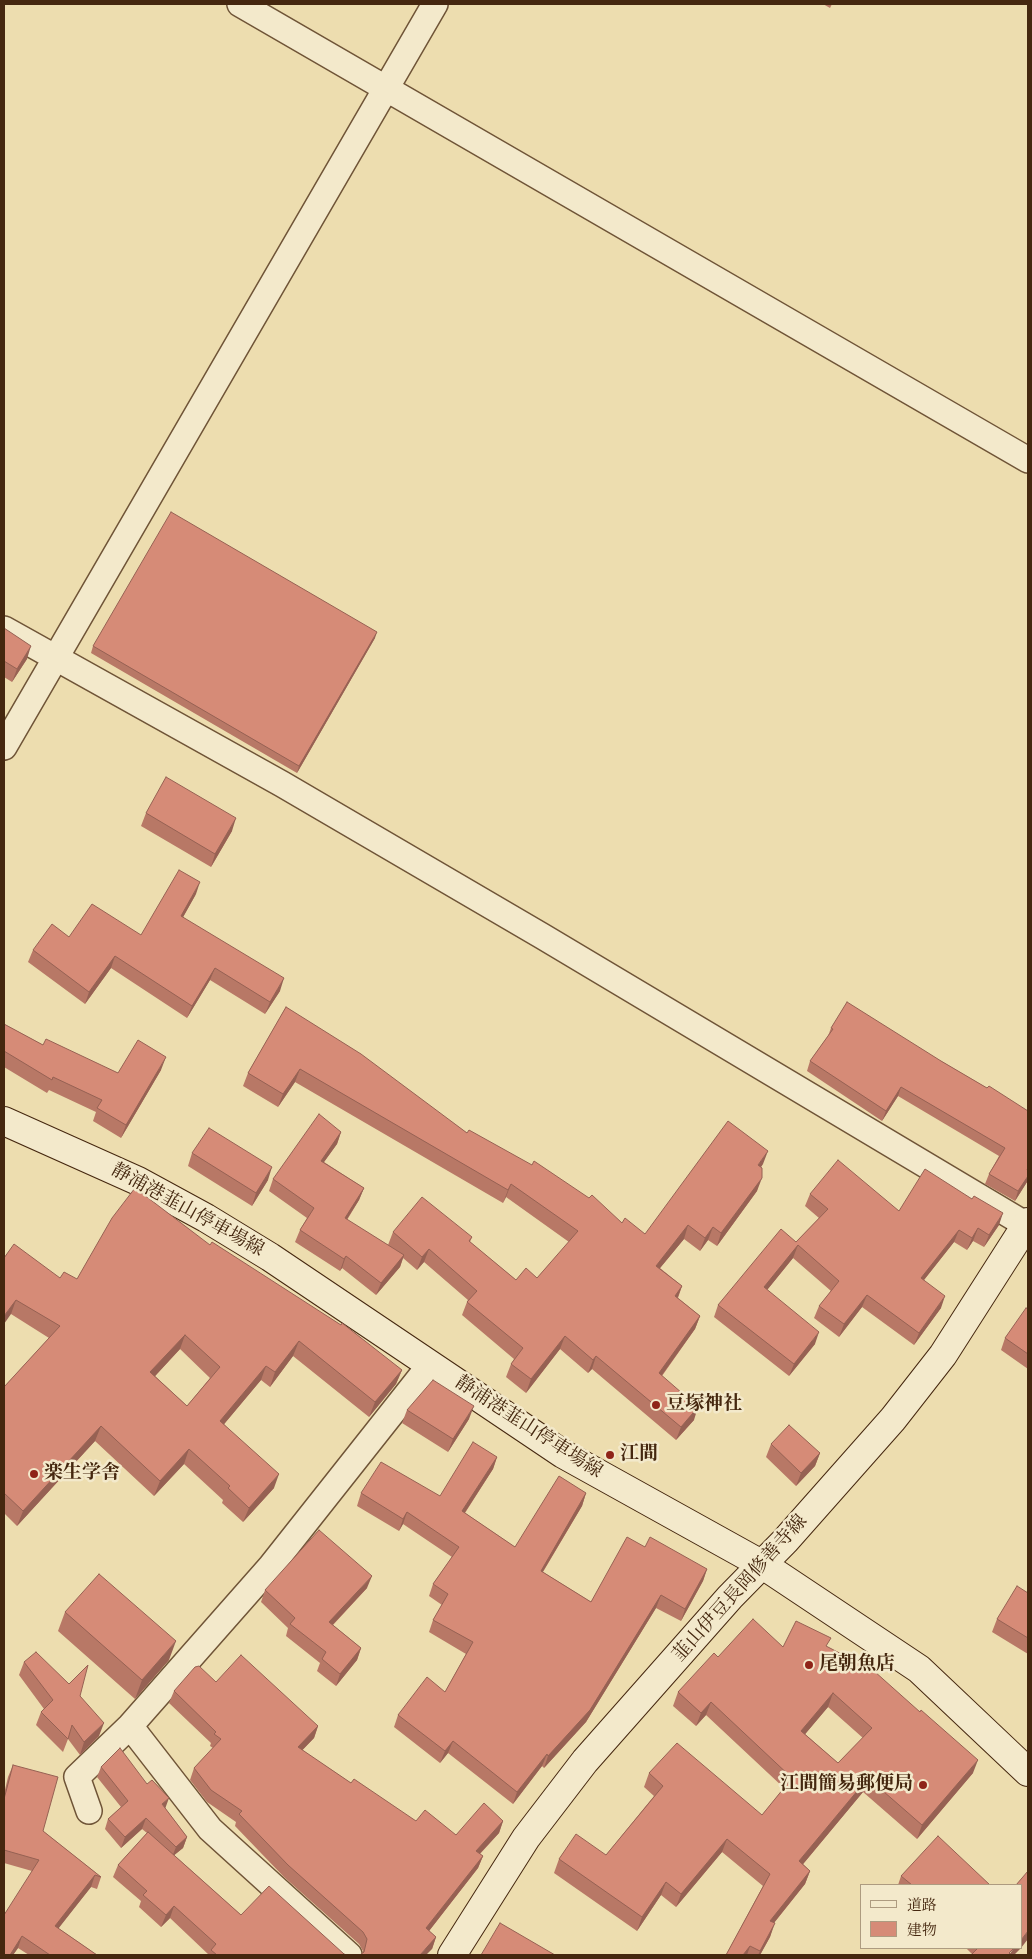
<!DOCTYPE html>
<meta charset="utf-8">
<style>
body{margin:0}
#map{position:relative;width:1032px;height:1959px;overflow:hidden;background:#edddaf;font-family:"IM FELL DW Pica","Noto Serif JP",serif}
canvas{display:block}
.frame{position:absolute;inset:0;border:5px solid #45270f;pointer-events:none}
.legend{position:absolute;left:860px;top:1884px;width:162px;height:65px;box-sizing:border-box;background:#f3e9cb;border:1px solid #ad9b80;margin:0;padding:6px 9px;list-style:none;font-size:15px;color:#45270f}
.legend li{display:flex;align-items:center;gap:10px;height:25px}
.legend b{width:25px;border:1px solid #ad9b80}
</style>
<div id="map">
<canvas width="1032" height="1959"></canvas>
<div class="frame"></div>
<ul class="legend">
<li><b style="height:6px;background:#f3e9cb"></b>道路</li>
<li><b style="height:14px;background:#d68b77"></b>建物</li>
</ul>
</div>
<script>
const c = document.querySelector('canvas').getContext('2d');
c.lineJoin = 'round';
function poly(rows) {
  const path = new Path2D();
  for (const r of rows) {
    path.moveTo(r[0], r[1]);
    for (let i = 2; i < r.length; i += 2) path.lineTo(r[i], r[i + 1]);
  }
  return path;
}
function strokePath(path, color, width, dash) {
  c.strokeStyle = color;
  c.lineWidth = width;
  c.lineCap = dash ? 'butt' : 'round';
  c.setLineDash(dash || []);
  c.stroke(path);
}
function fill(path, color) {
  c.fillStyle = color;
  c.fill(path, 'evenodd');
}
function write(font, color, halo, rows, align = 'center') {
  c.font = font + ' "IM FELL DW Pica","Noto Serif JP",serif';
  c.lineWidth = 5;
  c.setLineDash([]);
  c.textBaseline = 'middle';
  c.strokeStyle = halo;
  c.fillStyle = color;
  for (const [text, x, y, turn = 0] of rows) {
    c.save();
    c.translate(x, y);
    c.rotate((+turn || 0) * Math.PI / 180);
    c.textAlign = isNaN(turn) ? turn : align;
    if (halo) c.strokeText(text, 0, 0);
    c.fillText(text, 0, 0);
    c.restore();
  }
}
const minor = poly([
 [240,4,1028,460],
 [4,629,282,784,542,936,1028,1226],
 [4,747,435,4],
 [130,1726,210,1829,349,1955],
 [89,1811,77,1777,130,1726,271,1566,430,1365]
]);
const secondary = poly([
 [4,1121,138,1181,206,1218,270,1257,563,1454,763,1565,919,1669,1028,1772],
 [452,1955,526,1838,585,1761,730,1597,785,1541,893,1419,943,1355,1028,1222]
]);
strokePath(minor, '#6f5437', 28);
strokePath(secondary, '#45270f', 30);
strokePath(minor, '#f3e9cb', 25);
strokePath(secondary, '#f3e9cb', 28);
fill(poly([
 [823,4,832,4,830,8],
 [4,628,27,659,12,682,4,677],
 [375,638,297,773,91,653,93,646],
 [146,813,232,831,211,867,141,826],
 [196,894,183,917,280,991,265,1014,210,980,187,1018,111,968,85,1004,28,962,33,950,69,937,141,935],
 [286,1007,467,1133,622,1223,645,1234,763,1164,761,1167,757,1191,717,1246,708,1240,700,1251,684,1239,660,1268,682,1286,678,1298,700,1316,695,1329,662,1376,694,1420,676,1440,592,1369,588,1373,560,1349,526,1393,506,1377,511,1364,514,1359,462,1315,467,1302,468,1300,424,1262,417,1270,403,1258,400,1267,376,1295,342,1268,340,1271,295,1242,300,1230,307,1218,269,1191,273,1179,341,1132,337,1144,324,1162,364,1188,359,1200,347,1220,388,1245,393,1232,472,1237,470,1242,516,1280,537,1278,569,1242,506,1197,503,1203,295,1082,278,1107,243,1086,248,1073],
 [4,1024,43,1045,118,1073,161,1070,121,1138,93,1121,96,1112,49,1090,47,1093,4,1067],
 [831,1028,941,1061,987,1088,1027,1182,1015,1201,985,1184,989,1174,999,1156,898,1096,882,1121,807,1071,810,1061,828,1036],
 [192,1153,268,1180,252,1206,188,1166],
 [810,1194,899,1211,999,1225,984,1247,973,1241,967,1250,954,1242,924,1280,941,1308,914,1345,862,1307,839,1337,814,1318,819,1306,831,1291,793,1258,767,1290,815,1344,789,1376,714,1317,718,1305,796,1242,819,1218,805,1206],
 [210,1245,402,1370,396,1384,369,1417,293,1356,270,1387,261,1380,224,1424,274,1488,243,1522,222,1503,223,1500,184,1464,154,1496,95,1441,17,1526,4,1513,4,1387,49,1338,11,1314,4,1258,60,1278,77,1279],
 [180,1349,210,1378,187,1406,155,1376],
 [1028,1309,1028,1369,1001,1350,1005,1338],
 [407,1410,469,1419,448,1452,402,1423],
 [771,1444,820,1453,815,1466,796,1486,766,1457],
 [497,1457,493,1469,465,1513,515,1547,586,1493,582,1506,543,1572,591,1602,645,1547,707,1569,703,1581,681,1621,656,1608,586,1722,544,1768,542,1766,513,1804,448,1753,440,1763,394,1727,398,1715,445,1692,466,1654,429,1632,433,1620,442,1605,429,1596,433,1584,452,1557,403,1524,399,1531,357,1506,361,1493,440,1496],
 [367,1588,333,1625,361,1648,357,1660,336,1686,317,1671,320,1663,286,1636,288,1628,261,1602,265,1590],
 [1028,1593,1028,1654,992,1632,997,1619],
 [65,1612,169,1660,135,1699,58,1631],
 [783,1647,827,1647,973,1773,917,1839,863,1792,803,1864,810,1871,805,1884,774,1923,770,1937,760,1955,726,1955,763,1886,722,1852,676,1907,661,1895,637,1931,554,1873,559,1859,606,1855,654,1796,644,1787,649,1773,762,1815,784,1788,706,1715,696,1726,673,1706,678,1692,718,1657],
 [828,1707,863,1738,838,1763,805,1734],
 [24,1662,80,1696,99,1736,80,1755,68,1739,63,1752,36,1725,41,1712,44,1709,19,1675],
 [216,1682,318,1726,314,1738,302,1750,351,1783,416,1821,456,1835,503,1821,499,1833,480,1854,483,1856,478,1868,429,1931,436,1937,432,1949,362,1954,363,1951,359,1944,284,1877,235,1826,236,1822,207,1802,190,1780,194,1768,213,1748,210,1746,211,1743,169,1703,174,1691],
 [13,1765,43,1831,101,1877,97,1889,91,1887,58,1928,97,1955,29,1955,18,1948,13,1955,4,1955,32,1871,4,1863,4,1794,8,1777],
 [101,1767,165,1808,187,1837,183,1848,174,1855,241,1915,347,1955,209,1955,170,1918,161,1927,139,1907,141,1901,113,1877,118,1865,147,1833,142,1829,121,1848,105,1829,108,1819,121,1807,97,1777],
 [901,1876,990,1885,898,1885],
 [966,1948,1021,1948,972,1954]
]), '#b87866');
fill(poly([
 [377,632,375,638,297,773,299,766],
 [31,646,27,659,12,682,17,669],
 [236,818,232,831,211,867,215,854],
 [200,882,196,894,177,928,181,916],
 [115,956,111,968,85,1004,89,992],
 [215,968,210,980,187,1018,192,1006],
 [284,978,280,991,265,1014,270,1002],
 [166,1057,161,1070,121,1138,126,1125],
 [300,1069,295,1082,278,1107,283,1094],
 [901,1087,898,1096,882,1121,886,1111],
 [341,1132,337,1144,316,1173,321,1161],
 [768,1151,763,1164,753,1178,758,1165],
 [272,1167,268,1180,252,1206,256,1193],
 [1028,1176,1027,1182,1015,1201,1018,1191],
 [762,1178,757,1191,717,1246,721,1233],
 [511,1184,506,1197,503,1203,508,1190],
 [364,1188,359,1200,340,1230,345,1218],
 [1003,1213,999,1225,984,1247,989,1235],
 [688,1225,684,1239,651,1279,656,1266],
 [713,1227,708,1240,700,1251,705,1238],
 [978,1228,973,1241,967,1250,972,1238],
 [959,1230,954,1242,916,1290,921,1278],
 [798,1245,793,1258,759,1300,764,1287],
 [429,1249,424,1262,417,1270,422,1257],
 [404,1255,400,1267,376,1295,381,1283],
 [346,1256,342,1268,340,1271,344,1259],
 [682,1286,677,1299,675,1296],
 [867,1295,862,1307,839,1337,844,1324],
 [945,1296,941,1308,914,1345,919,1333],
 [16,1300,11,1314,4,1324,4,1316],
 [700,1316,695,1329,654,1386,659,1373],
 [819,1332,815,1344,789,1376,794,1364],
 [185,1335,180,1349,145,1387,150,1372],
 [565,1336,560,1349,526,1393,531,1379],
 [299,1341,293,1356,270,1387,275,1372],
 [596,1356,592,1369,588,1373,593,1360],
 [266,1366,261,1380,215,1435,220,1421],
 [402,1370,396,1384,369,1417,375,1402],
 [474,1406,469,1419,448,1452,453,1439],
 [698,1407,694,1420,676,1440,681,1427],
 [101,1426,95,1441,17,1526,23,1511],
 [189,1449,184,1464,154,1496,160,1481],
 [820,1453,815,1466,796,1486,801,1473],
 [497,1457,493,1469,458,1523,462,1511],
 [279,1474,274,1488,243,1522,249,1508],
 [586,1493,582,1506,536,1583,541,1571],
 [407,1512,403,1524,399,1531,403,1519],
 [707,1569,703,1581,681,1621,685,1609],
 [372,1576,367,1588,324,1634,329,1622],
 [661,1595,656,1608,586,1722,544,1768,548,1756],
 [176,1641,169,1660,135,1699,142,1680],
 [361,1648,357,1660,336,1686,340,1674],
 [833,1693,828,1707,796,1745,801,1731],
 [711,1702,706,1715,696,1726,701,1713],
 [104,1723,99,1736,80,1755,84,1742],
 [318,1726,314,1738,294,1759,298,1747],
 [453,1741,448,1753,440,1763,445,1751],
 [547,1754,542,1766,513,1804,517,1792],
 [978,1760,973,1773,917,1839,922,1825],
 [868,1778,863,1792,794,1875,799,1861],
 [169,1798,165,1809,162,1804],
 [146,1818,142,1829,121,1848,125,1837],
 [503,1821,499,1833,471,1863,476,1851],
 [187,1837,183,1848,172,1857,176,1847],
 [727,1839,722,1852,676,1907,681,1894],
 [483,1856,478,1868,422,1940,426,1928],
 [810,1871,805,1884,765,1934,770,1921],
 [95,1875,91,1887,51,1938,55,1926],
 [666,1882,661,1895,637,1931,642,1917],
 [174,1906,170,1918,161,1927,166,1915],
 [775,1923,770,1937,760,1955,758,1955],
 [1028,1931,1028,1939,1021,1948,1021,1940],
 [22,1936,18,1948,13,1955,10,1955],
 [436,1937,432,1949,426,1955,420,1955],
 [750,1946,747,1955,743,1955],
 [1014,1948,1021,1948,1014,1955,1009,1955]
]), '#966153');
const building = poly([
 [171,512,377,632,299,766,93,646,171,512],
 [4,628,31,646,17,669,4,661,4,628],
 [166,777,236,818,215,854,146,813,166,777],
 [179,870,200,882,181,916,284,978,270,1002,215,968,192,1006,115,956,89,992,33,950,52,924,69,937,92,904,141,935,179,870],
 [847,1002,941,1061,987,1088,989,1086,1028,1111,1028,1168,1027,1170,1028,1170,1028,1176,1018,1191,989,1174,1005,1148,901,1087,886,1111,810,1061,833,1029,831,1028,847,1002],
 [286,1007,361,1054,467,1133,469,1130,532,1165,534,1161,589,1198,592,1195,622,1223,625,1218,645,1234,728,1121,768,1151,758,1165,762,1168,762,1178,721,1233,713,1227,705,1238,688,1225,656,1266,682,1286,675,1296,700,1316,659,1373,698,1407,681,1427,596,1356,593,1360,565,1336,531,1379,511,1364,523,1348,467,1302,477,1291,429,1249,422,1257,393,1232,422,1197,472,1237,469,1241,516,1280,526,1268,537,1278,578,1231,511,1184,508,1190,300,1069,283,1094,248,1073,286,1007],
 [4,1024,43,1045,46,1039,118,1073,138,1040,166,1057,126,1125,97,1108,102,1100,53,1077,52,1080,4,1051,4,1024],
 [319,1114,341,1132,321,1161,364,1188,345,1218,404,1255,381,1283,346,1256,344,1259,300,1230,314,1208,273,1179,319,1114],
 [209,1128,272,1167,256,1193,192,1153,209,1128],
 [838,1160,899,1211,925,1169,972,1199,974,1196,1003,1213,989,1235,978,1228,972,1238,959,1230,921,1278,945,1296,919,1333,867,1295,844,1324,819,1306,839,1281,798,1245,764,1287,819,1332,794,1364,718,1305,781,1229,796,1242,828,1209,810,1194,838,1160],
 [135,1188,210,1245,212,1242,341,1325,342,1323,402,1370,375,1402,299,1341,275,1372,266,1366,220,1421,279,1474,249,1508,228,1488,230,1486,189,1449,160,1481,101,1426,23,1511,4,1493,4,1387,60,1326,16,1300,4,1316,4,1258,14,1244,60,1278,64,1272,77,1279,112,1218,135,1188],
 [185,1335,220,1367,187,1406,150,1372,185,1335],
 [1026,1308,1028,1309,1028,1354,1005,1338,1026,1308],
 [433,1380,474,1406,453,1439,407,1410,433,1380],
 [789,1425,820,1453,801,1473,771,1444,789,1425],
 [473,1442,497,1457,462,1511,515,1547,559,1476,586,1493,541,1571,591,1602,627,1537,645,1547,650,1537,707,1569,685,1609,661,1595,590,1710,548,1756,547,1754,517,1792,453,1741,445,1751,398,1715,427,1677,445,1692,473,1642,433,1620,448,1594,433,1584,459,1547,407,1512,403,1519,361,1493,381,1462,440,1496,473,1442],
 [319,1530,372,1576,329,1622,361,1648,340,1674,322,1659,326,1652,290,1624,295,1618,265,1590,319,1530],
 [99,1574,176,1641,142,1680,65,1612,99,1574],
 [1017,1586,1028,1593,1028,1638,997,1619,1017,1586],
 [753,1619,783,1647,796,1621,831,1638,826,1646,874,1671,920,1712,921,1710,978,1760,922,1825,868,1778,799,1861,810,1871,770,1921,775,1923,760,1951,750,1946,743,1955,726,1955,770,1874,727,1839,681,1894,666,1882,642,1917,559,1859,576,1834,606,1855,663,1786,649,1773,677,1743,762,1815,792,1778,711,1702,701,1713,678,1692,714,1653,718,1657,753,1619],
 [833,1693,872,1728,838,1763,801,1731,833,1693],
 [36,1652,69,1684,88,1665,80,1696,104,1723,84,1742,72,1725,68,1739,41,1712,53,1700,24,1662,36,1652],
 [241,1655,318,1726,298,1747,351,1783,354,1779,416,1821,425,1810,456,1835,484,1803,503,1821,476,1851,483,1856,426,1928,436,1937,420,1955,360,1955,364,1952,367,1939,363,1932,288,1865,239,1814,242,1811,211,1790,194,1768,221,1739,214,1734,216,1732,174,1691,195,1667,199,1666,216,1682,241,1655],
 [120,1748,147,1784,152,1780,169,1798,162,1804,187,1837,176,1847,146,1818,125,1837,108,1819,128,1801,101,1767,120,1748],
 [13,1765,58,1777,43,1831,101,1877,95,1875,55,1926,97,1955,50,1955,22,1936,10,1955,4,1955,4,1915,39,1860,4,1850,4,1799,13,1765],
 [148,1832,241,1915,269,1886,344,1954,347,1955,217,1955,211,1950,216,1944,174,1906,166,1915,143,1895,147,1891,118,1865,148,1832],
 [938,1836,990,1885,912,1885,901,1876,938,1836],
 [1028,1871,1028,1931,1021,1940,1021,1885,1016,1885,1028,1871],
 [500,1923,555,1955,481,1955,500,1923],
 [978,1948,1014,1948,1009,1953,1011,1955,971,1955,978,1948]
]);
fill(building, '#d68b77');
strokePath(building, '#966153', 1);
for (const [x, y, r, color] of [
 [656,1405,5,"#8f2418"],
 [610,1455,5,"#8f2418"],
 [34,1474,5,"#8f2418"],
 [809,1665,5,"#8f2418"],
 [923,1785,5,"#8f2418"]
]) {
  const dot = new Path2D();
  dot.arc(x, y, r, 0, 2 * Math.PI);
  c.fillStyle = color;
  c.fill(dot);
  strokePath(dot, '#f3e9cb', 2);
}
write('19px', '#45270f', '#f3e9cb', [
 ["静浦港韮山停車場線",187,1211,29],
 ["静浦港韮山停車場線",528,1428,33],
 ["韮山伊豆長岡修善寺線",741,1589,-48]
]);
write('bold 19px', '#45270f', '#f3e9cb', [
 ["豆塚神社",666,1405],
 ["江間",620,1455],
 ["楽生学舎",44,1474],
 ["尾朝魚店",819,1665],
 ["江間簡易郵便局",913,1785,"right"]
], 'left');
</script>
